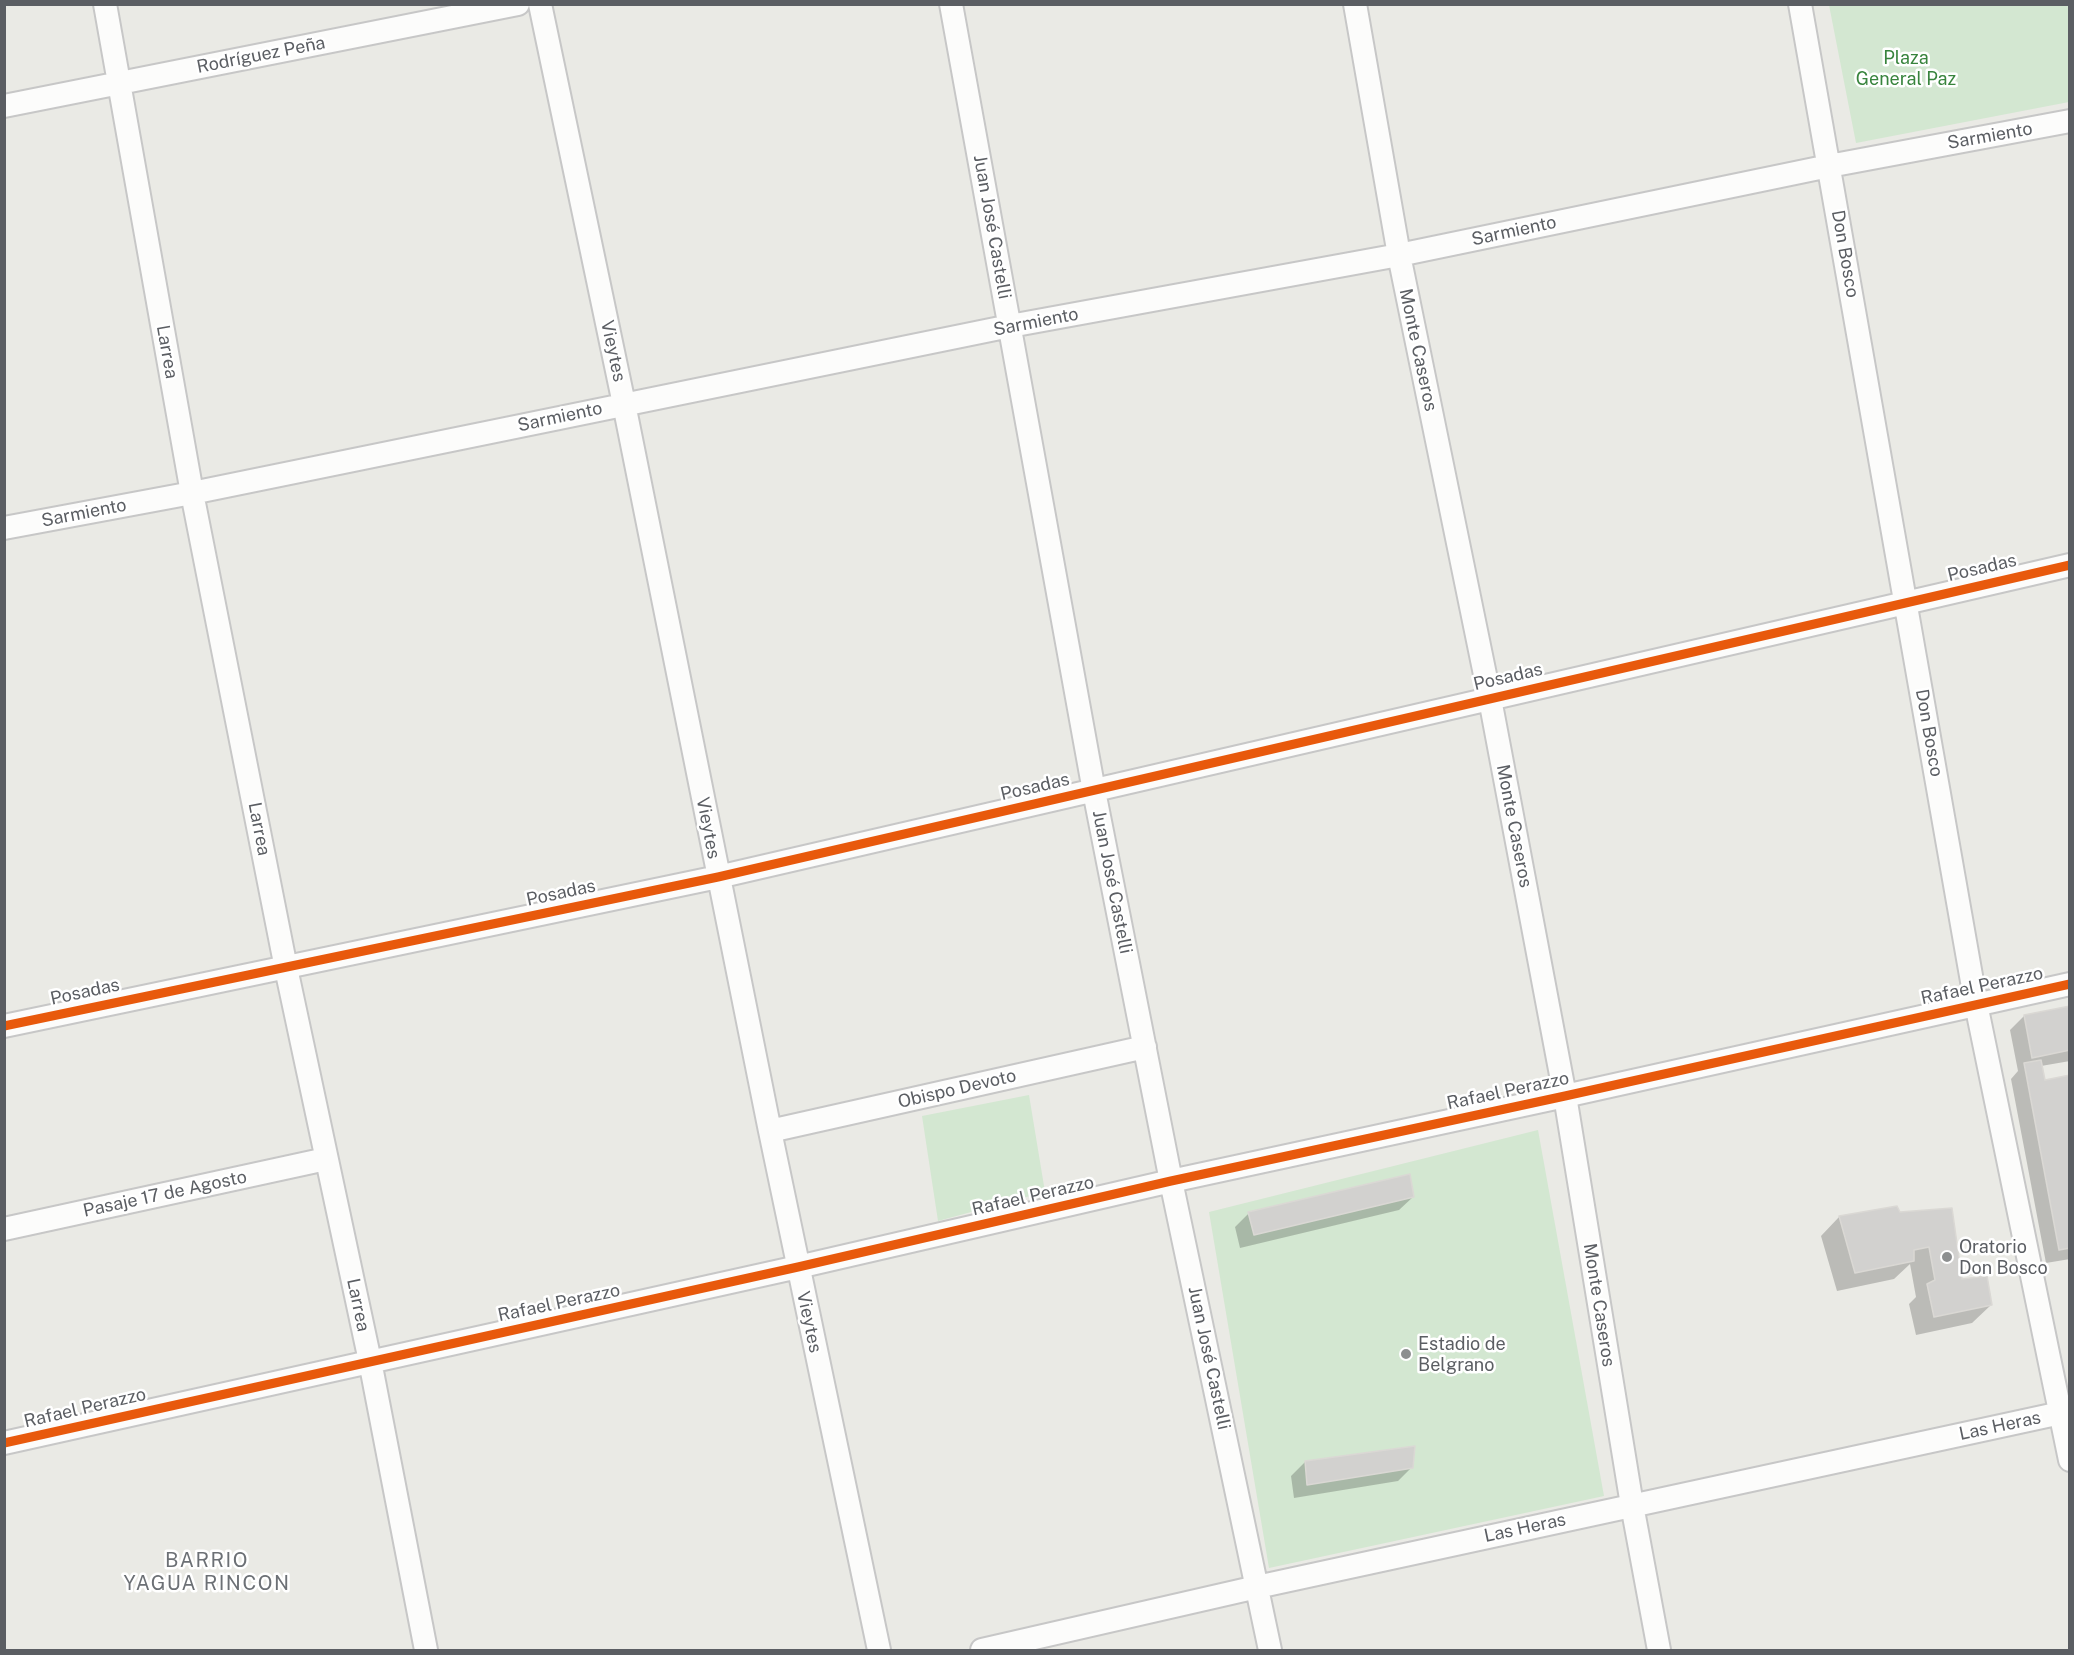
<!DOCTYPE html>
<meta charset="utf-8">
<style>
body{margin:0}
#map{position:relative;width:2074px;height:1655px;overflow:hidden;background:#eaeae5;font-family:"Public Sans",sans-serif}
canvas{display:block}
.frame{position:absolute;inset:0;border:6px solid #5b5e63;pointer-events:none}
</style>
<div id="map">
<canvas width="2074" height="1655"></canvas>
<div class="frame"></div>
</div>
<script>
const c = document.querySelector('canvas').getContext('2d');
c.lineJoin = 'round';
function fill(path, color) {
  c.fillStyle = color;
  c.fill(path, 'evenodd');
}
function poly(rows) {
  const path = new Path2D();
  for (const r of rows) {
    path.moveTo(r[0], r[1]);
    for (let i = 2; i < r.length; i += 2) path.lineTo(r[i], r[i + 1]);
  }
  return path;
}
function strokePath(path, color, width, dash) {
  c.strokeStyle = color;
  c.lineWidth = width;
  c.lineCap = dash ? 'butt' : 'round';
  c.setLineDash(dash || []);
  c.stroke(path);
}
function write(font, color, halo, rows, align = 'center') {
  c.font = font + ' "Public Sans",sans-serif';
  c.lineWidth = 5;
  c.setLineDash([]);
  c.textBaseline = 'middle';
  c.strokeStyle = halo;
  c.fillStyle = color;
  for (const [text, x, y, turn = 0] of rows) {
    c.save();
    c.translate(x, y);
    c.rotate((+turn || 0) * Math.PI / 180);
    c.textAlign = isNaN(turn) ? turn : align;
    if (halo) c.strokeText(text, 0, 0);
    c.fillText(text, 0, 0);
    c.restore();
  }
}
fill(poly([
 [1829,5,2069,5,2069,102,1856,143],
 [1029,1095,1045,1192,938,1221,922,1116],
 [1538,1130,1604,1496,1269,1568,1209,1212]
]), '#d3e7d1');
fill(poly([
 [2070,1007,2070,1061,2041,1066,2044,1082,2070,1077,2070,1259,2046,1263,2011,1079,2018,1071,2010,1030,2024,1016],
 [1413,1197,1399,1210,1240,1248,1235,1227,1249,1213],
 [1896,1208,1960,1280,1991,1305,1972,1323,1916,1335,1909,1304,1916,1297,1910,1264,1894,1279,1837,1291,1821,1236,1839,1217],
 [1305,1462,1412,1467,1398,1481,1294,1498,1291,1476]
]), '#0003');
const building = poly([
 [2070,1006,2070,1050,2032,1058,2024,1015,2070,1006],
 [2041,1060,2045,1080,2070,1075,2070,1248,2059,1250,2024,1063,2041,1060],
 [1410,1174,1414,1197,1254,1235,1248,1212,1410,1174],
 [1897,1206,1900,1212,1952,1208,1962,1279,1987,1276,1992,1305,1934,1317,1927,1284,1935,1280,1929,1247,1914,1250,1914,1261,1855,1273,1839,1216,1897,1206],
 [1415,1446,1413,1468,1307,1485,1305,1461,1415,1446]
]);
fill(building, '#d2d1cf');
strokePath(building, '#dad8d4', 1.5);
const street = poly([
 [105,4,192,493,286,968,370,1361,426,1650],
 [540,4,624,404,770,1131,879,1650],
 [951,4,1094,791,1171,1181,1270,1650],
 [1355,4,1399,255,1490,699,1565,1096,1632,1505,1659,1650],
 [1800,4,1976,1004,2070,1460],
 [4,106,518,4],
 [4,528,192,493,1010,326,1399,255,1829,166,2070,121],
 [4,1026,718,877,2070,565],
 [770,1131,1145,1047],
 [4,1229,326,1159],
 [4,1443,798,1267,1171,1181,1565,1096,2070,984],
 [982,1650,1257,1587,2070,1411]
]);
strokePath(street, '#c7c7c7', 26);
strokePath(street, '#fcfcfb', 22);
strokePath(poly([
 [4,1026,718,877,2070,565],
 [4,1443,798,1267,1171,1181,1565,1096,2070,984]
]), '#e8590c', 9);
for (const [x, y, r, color] of [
 [1947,1257,6,"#8d8f90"],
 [1406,1354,6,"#8d8f90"]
]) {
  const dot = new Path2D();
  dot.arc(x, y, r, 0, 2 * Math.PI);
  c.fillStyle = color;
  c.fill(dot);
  strokePath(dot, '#fff', 2);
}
write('18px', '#5b5e63', '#fff', [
 ["Rodríguez Peña",261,55,-11],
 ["Sarmiento",1990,136,-10],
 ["Juan José Castelli",992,227,80],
 ["Sarmiento",1514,231,-12],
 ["Don Bosco",1845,254,80],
 ["Sarmiento",1036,322,-11],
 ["Monte Caseros",1418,350,78],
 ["Vieytes",613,351,78],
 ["Larrea",167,352,80],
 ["Sarmiento",560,417,-12],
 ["Sarmiento",84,513,-11],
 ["Posadas",1982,568,-13],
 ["Posadas",1508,677,-13],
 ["Don Bosco",1929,733,80],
 ["Posadas",1035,787,-13],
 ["Monte Caseros",1514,826,79],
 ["Vieytes",708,828,79],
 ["Larrea",259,829,79],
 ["Juan José Castelli",1112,882,79],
 ["Posadas",561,893,-12],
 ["Rafael Perazzo",1982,986,-12],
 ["Posadas",85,992,-12],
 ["Obispo Devoto",957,1089,-13],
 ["Rafael Perazzo",1508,1091,-12],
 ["Pasaje 17 de Agosto",165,1194,-12],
 ["Rafael Perazzo",1033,1196,-13],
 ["Rafael Perazzo",559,1303,-12],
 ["Larrea",358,1305,78],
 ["Monte Caseros",1599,1305,81],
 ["Vieytes",809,1322,78],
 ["Juan José Castelli",1209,1358,78],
 ["Rafael Perazzo",85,1408,-13],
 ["Las Heras",2000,1426,-12],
 ["Las Heras",1525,1528,-12]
]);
write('18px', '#38843d', '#fff', [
 ["Plaza",1906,58],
 ["General Paz",1906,79]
]);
write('18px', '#5b5e63', '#fff', [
 ["Oratorio",1959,1247],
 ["Don Bosco",1959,1268],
 ["Estadio de",1418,1344],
 ["Belgrano",1418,1365]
], 'left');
c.letterSpacing = '1.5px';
write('20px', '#6c7075', '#fff', [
 ["BARRIO",207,1561],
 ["YAGUA RINCON",207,1584]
]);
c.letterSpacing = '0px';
</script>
